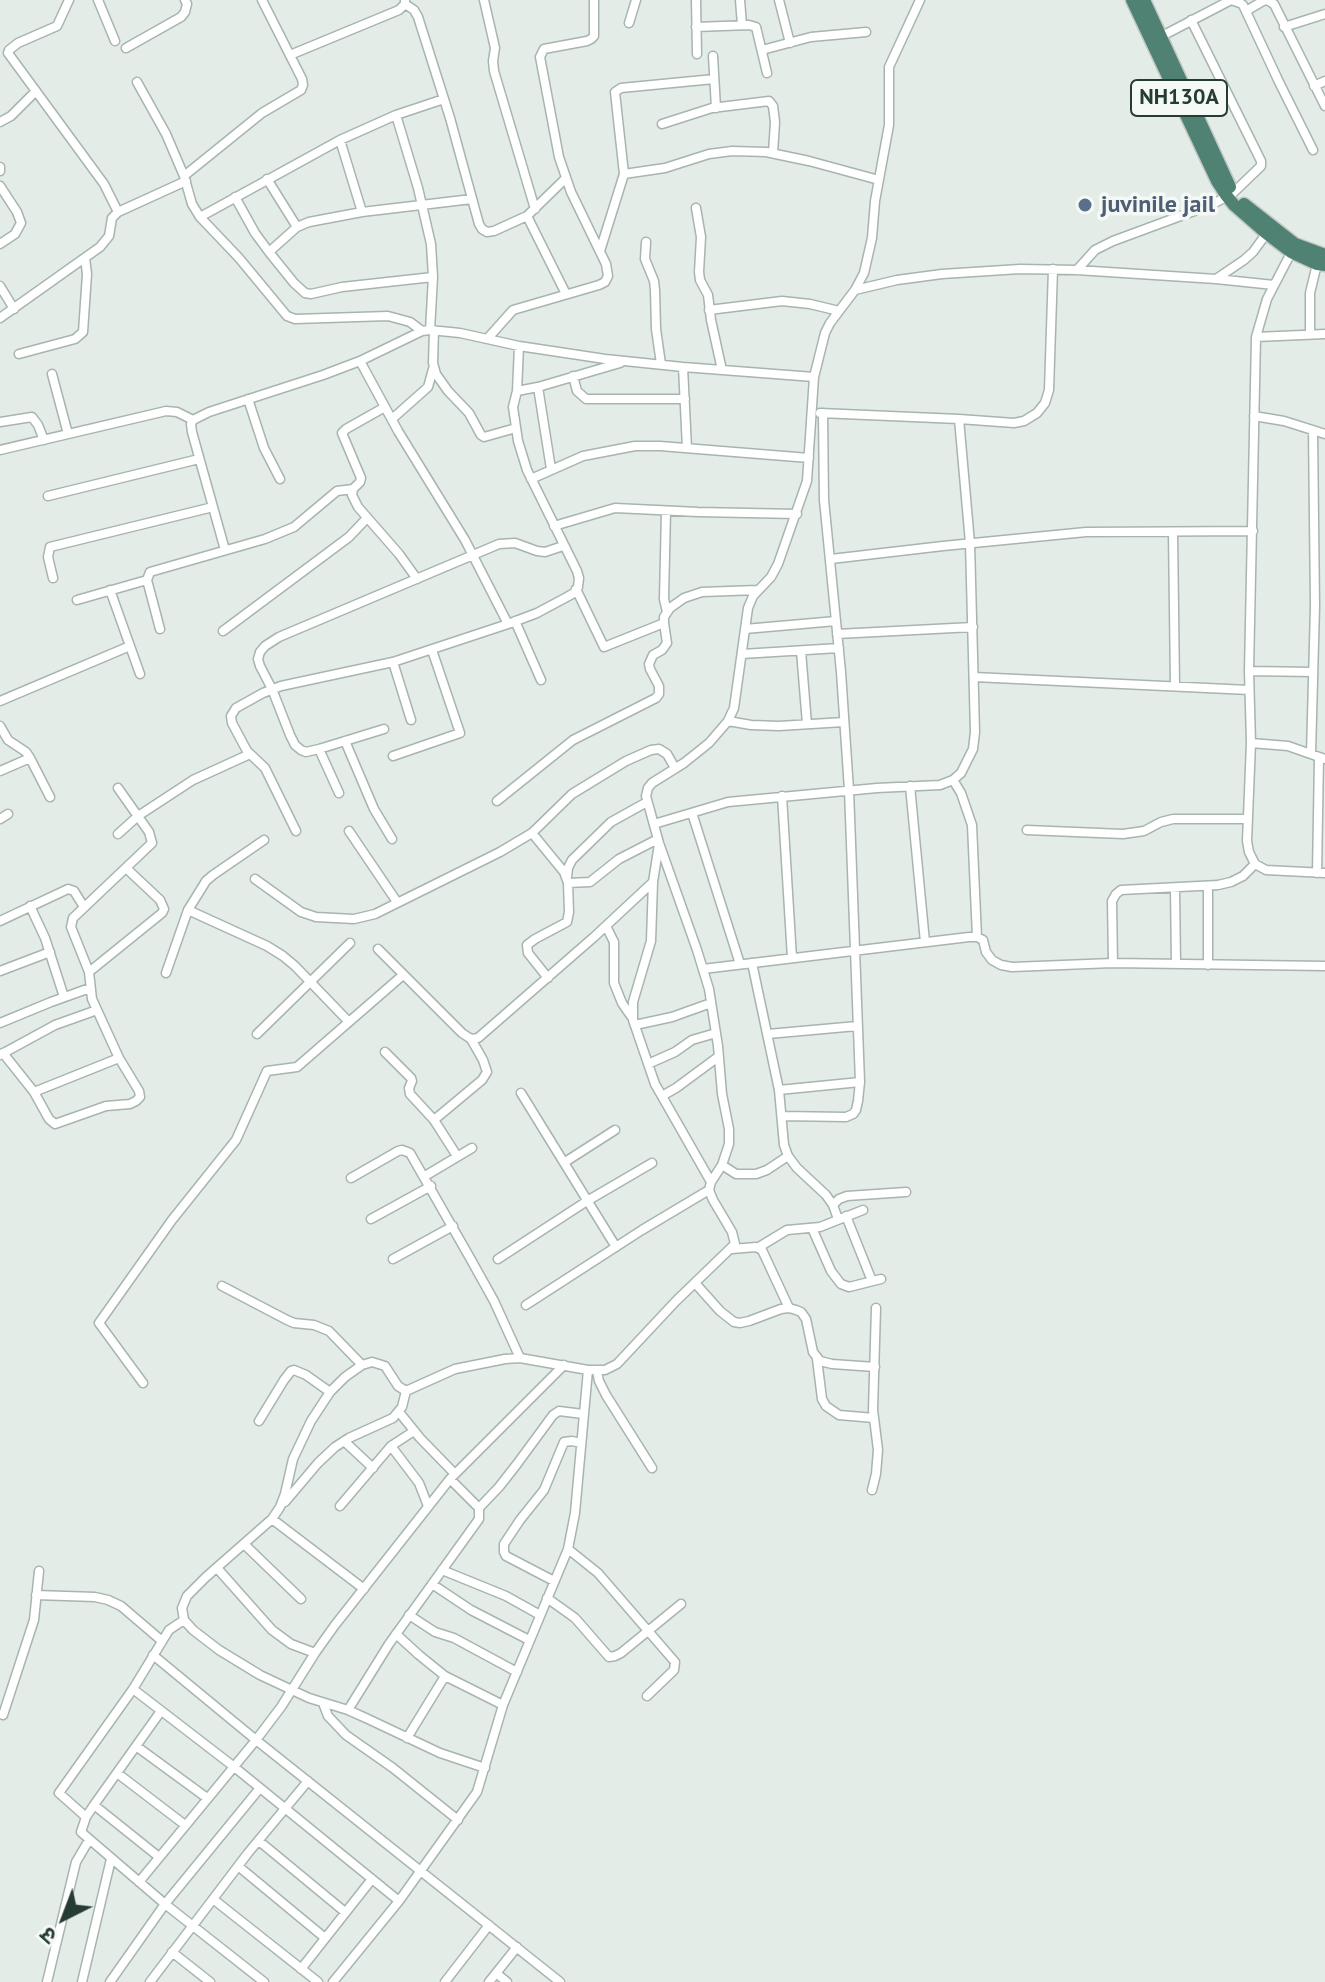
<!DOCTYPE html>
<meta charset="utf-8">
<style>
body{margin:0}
#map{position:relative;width:1325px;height:1982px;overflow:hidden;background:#e4ece8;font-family:"PT Sans","Noto Sans Devanagari",sans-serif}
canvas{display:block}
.north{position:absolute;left:24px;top:1878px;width:80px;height:80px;-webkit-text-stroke:6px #f4f9f6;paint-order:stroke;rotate:222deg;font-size:22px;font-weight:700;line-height:32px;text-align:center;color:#253c35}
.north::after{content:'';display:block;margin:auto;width:28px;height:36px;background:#253c35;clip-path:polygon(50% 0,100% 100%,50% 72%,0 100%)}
</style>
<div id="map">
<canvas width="1325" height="1982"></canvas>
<div class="north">उ</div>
</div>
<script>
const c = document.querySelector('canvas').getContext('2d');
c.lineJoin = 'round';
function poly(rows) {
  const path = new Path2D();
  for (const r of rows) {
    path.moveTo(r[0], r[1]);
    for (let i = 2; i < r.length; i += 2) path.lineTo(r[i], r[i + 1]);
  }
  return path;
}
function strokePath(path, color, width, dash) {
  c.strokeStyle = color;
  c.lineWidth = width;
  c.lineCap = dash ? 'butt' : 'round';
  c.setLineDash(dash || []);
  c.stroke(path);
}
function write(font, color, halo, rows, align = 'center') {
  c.font = font + ' "PT Sans",sans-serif';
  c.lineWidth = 7;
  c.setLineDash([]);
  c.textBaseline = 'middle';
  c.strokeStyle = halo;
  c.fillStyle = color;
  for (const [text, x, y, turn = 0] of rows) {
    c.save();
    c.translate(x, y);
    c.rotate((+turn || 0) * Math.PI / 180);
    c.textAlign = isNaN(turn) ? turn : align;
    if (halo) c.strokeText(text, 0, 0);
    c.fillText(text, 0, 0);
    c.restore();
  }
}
const minor = poly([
 [69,0,57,26,18,43,9,50,8,53,104,184,118,212],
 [98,0,115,41],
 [484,0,495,48,493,61,494,71,535,209],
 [696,0,697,54],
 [740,0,742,25],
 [779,0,790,43],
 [405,4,414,10,418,17,450,118,479,224,482,229,487,232,494,231,527,216,566,178],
 [1246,11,1263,1,1267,0,1274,4,1325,106],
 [629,23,636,0],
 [696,27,749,25,756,27,767,73],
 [1284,27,1325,14],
 [1162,36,1231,0,1240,3,1243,5,1279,82,1313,150],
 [126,48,181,17,185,12,187,4,185,0],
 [762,50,811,37,866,32],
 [290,55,399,10,405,4,405,0],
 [713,56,716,108],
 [137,82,166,134,184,176,192,204,200,217,239,258,287,316,295,319,388,316,410,322,422,331],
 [1314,86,1325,81],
 [396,115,418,188,431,244,433,277,430,330],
 [0,122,11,116,36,91],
 [662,124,712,108,769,101,773,106,775,122,773,153],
 [340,140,362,212],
 [0,167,0,171],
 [624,174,665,168,709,154,732,151,766,152,809,161,879,180],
 [184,176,262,113,301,90,303,85,302,79,262,0],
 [267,179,297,227],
 [0,186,17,212,21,223,15,234,0,244],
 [235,197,255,233,269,252,294,283,305,293,311,294,342,287,433,277],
 [696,208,701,237,699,272,700,280,708,295,711,320,722,370],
 [527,216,566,294],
 [200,217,340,140,396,115,444,99],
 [646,242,645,259,654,281,655,290,656,329,661,364],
 [1293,249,1267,299,1256,337,1249,671,1251,743,1247,841,1249,852,1255,864,1266,870,1325,873],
 [600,251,624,174,615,92,621,88,714,79],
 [269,252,297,227,309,222,362,212,472,199],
 [1077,270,1095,250,1113,241,1213,204,1233,193,1261,166,1261,161,1191,20],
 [1216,279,1274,285],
 [0,286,14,309],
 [855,290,897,280,942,274,1020,269,1077,270,1216,279,1244,260,1253,252,1269,230],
 [709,310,782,301,810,304,839,311],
 [0,318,100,247,109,236,112,218,118,212,186,181],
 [434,330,433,363,436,374,448,391,469,413,481,435,484,437,516,428],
 [1310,334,1310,293,1318,260],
 [1256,337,1325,334],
 [488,338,513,310,599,285,605,282,608,276,606,264,571,192,559,157,540,57,544,49,587,41,591,39,594,36,594,0],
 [19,354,75,339,83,332,87,274,85,258],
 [360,361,398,431,465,540,508,624],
 [683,367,687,448],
 [52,374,68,434],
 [573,376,577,391,586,399,685,399],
 [538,387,551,469],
 [517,391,538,387,620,363],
 [248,399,264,448,280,479],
 [385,407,346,429,342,433,361,478,360,482,353,489,352,495,358,507,399,554,417,579],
 [820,413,959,419,1014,423,1024,421,1037,413,1045,403,1049,390,1053,269],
 [1254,416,1284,421,1325,434],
 [392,419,428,387,433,369],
 [0,422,32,417,38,425,44,440],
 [0,450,166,411,177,412,193,420],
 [531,479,583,456,635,446,660,446,809,458],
 [48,496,199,459],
 [666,511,664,599,667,612],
 [554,526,615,508,698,512,797,514],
 [1173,532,1175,686],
 [225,550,192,432,191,424,193,420,209,412,323,375,360,361,422,331,430,330,460,333,519,346,605,359,683,367,814,377],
 [831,559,943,546,1086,532,1253,531],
 [53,578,48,557,50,547,213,507],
 [576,589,604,647,664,623],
 [110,590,140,674],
 [77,600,147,580],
 [515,621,541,680],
 [160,629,147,580,150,572,265,539,294,527,337,491,353,489],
 [745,629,836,621],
 [223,631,349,537,367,518],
 [837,634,973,627],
 [801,651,807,724],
 [742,654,839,648],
 [393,662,411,720],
 [1249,671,1313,672],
 [974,677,1249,690],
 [0,701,130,646],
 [728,721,751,725,779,726,844,722],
 [0,726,8,740,26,752,30,758,50,797],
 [384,729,319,749,306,752,301,750,295,745,290,735,272,689,260,666,258,659,260,652,265,646,279,637,499,544,515,543,537,551,545,552,563,546],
 [345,741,374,809,392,839],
 [1251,743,1288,746,1325,759],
 [319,749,339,793],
 [1311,754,1315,606,1313,430],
 [393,756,460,733,432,650],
 [0,771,30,758],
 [953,780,961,793,972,825,977,937],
 [910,786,925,942],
 [782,796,792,958],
 [497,801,573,740,656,698,659,694,659,686,650,669,649,664,653,655,662,650,667,643,664,623,664,617,670,608,684,598,702,592,758,590],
 [692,813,740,964],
 [0,819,8,814],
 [654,824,728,802,877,788,940,785,953,780,961,773,973,749,975,732,970,543,959,419],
 [1027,830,1123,834,1144,831,1161,822,1173,819,1248,819],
 [296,831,265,768,247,751,232,723,231,716,236,708,263,693,281,686,393,662,508,624,537,613,565,598,574,593,578,587,579,578,577,571,527,470,518,441,513,407,517,391,519,346],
 [349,831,397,902],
 [532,833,564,872,568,883,569,912,567,922,535,939,527,945,528,953,548,978],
 [118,834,138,816,193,780,250,754],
 [659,844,653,882,651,941,633,1002,633,1020,655,1084,711,1182],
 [1317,873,1319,757],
 [567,877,568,868,572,860,611,822,647,802],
 [255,879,301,912,316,917,354,919,375,914,500,852,532,833,572,794,626,761,651,750,659,749,667,754,675,768],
 [568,883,590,882,619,859,658,839],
 [1175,889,1176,964],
 [30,906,45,938,64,997],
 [188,910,267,946,283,956,295,966,348,1021],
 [0,921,68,889,74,891,84,907],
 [606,926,614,942,614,983,622,1003,631,1016],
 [378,949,462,1033,471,1039,478,1038,594,937,653,882],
 [752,963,779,1090,784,1145,788,1156,797,1168,826,1195,833,1205,838,1219],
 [1113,963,1112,901,1116,894,1121,890,1218,885,1231,882,1243,876,1255,864],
 [1208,965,1208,887],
 [703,969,969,937,977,937,983,940,986,952,992,960,1001,965,1012,967,1113,963,1325,966],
 [0,971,50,952],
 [89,972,162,913,164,909,160,900,126,868],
 [166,973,188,910,206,881,213,875,264,840],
 [0,1023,51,1002,90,988],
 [635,1025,672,1017,711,1003],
 [257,1034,350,943],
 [768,1034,857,1026],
 [385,1052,411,1078,412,1081,409,1088,410,1094,434,1120,457,1156],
 [3,1053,34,1092,49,1119,55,1124,106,1106,130,1104,136,1101,140,1097,139,1091,119,1058,92,999,89,972,71,927,73,918,152,843,149,832,118,788],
 [0,1055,55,1025,97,1010],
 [648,1064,675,1052,692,1040,716,1033],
 [779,1090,860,1082],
 [34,1092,119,1058],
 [521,1093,616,1247],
 [662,1096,676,1088,718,1057],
 [782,1116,846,1117,853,1114,856,1110,858,1101,860,1082,849,790,841,672,824,500,823,413],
 [434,1120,482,1080,487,1072,483,1060,471,1039],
 [565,1162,615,1130],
 [722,1165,736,1174,756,1174,767,1170,788,1156],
 [425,1176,472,1148],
 [351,1178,398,1151,402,1150,410,1153,470,1258,494,1301,520,1358],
 [833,1205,839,1199,847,1196,906,1192],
 [846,1216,872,1281],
 [371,1219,431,1186],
 [812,1228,831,1271,841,1284,849,1287,881,1279],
 [759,1247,787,1230,820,1227,863,1210],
 [732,1249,756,1247,762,1250,789,1308],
 [393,1259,453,1226],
 [498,1259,587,1201,652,1163],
 [695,1283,720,1311,734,1322,740,1323,749,1321,781,1309,789,1308,796,1310,801,1312,806,1319,813,1352,820,1361,832,1364,875,1367],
 [222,1286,287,1320,294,1323,314,1325,329,1331,362,1365],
 [526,1305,642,1230,709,1190],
 [817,1359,822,1399,826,1406,839,1415,874,1418],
 [597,1371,599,1381,606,1395,652,1468],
 [143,1383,99,1323,172,1220,236,1140,267,1071,297,1067,403,975],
 [399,1412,420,1438,455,1474],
 [259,1421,284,1380,291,1371,294,1370,306,1375,330,1392],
 [344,1441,373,1468],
 [391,1446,419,1483,428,1506],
 [872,1490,876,1474,878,1450,873,1410,876,1308],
 [285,1502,318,1463,335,1447,349,1438,393,1418,402,1407,406,1391],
 [340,1506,391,1446,414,1431],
 [479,1508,499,1487,517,1464,553,1415,559,1411,583,1414],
 [272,1519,364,1589],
 [245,1545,301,1599],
 [568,1549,598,1573,675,1662,674,1670,647,1696],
 [217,1568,272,1630,291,1644,315,1653],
 [442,1570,506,1596,540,1615],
 [554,1581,506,1556,504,1552,504,1544,520,1520,544,1490,564,1442,572,1441,581,1443],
 [432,1584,471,1610,529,1640],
 [36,1595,95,1597,108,1600,121,1606,162,1641],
 [547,1598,575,1618,609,1657,615,1656,621,1653,681,1604],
 [409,1615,435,1632,454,1638,517,1672],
 [396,1634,419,1655,445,1676,503,1705],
 [153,1655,256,1740,560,1982],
 [133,1689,233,1766,399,1901],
 [323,1703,328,1716,346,1735,393,1768,458,1820],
 [348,1710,389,1644,479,1519,479,1508,450,1479],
 [161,1711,94,1805,86,1817,81,1832,165,1904,264,1982],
 [3,1715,34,1620,39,1571],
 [407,1738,445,1676],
 [136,1746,207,1798],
 [485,1768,440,1753,368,1719,348,1710,309,1698,260,1675,219,1650,193,1630,184,1620,182,1608,187,1596,206,1577,272,1519,280,1507,285,1494,293,1459,311,1421,330,1392,345,1377,362,1365,372,1362,385,1366,398,1386,406,1391,455,1369,505,1359,520,1358,588,1370,605,1370,617,1364,676,1301,735,1244,732,1232,713,1200,709,1190,711,1182,722,1165,729,1144,729,1129,722,1094,718,1046,709,989,697,950,659,843,646,796,648,788,652,783,684,763,709,743,728,721,734,708,748,608,753,596,771,577,778,564,807,481,814,377,825,333,830,323,855,290,864,273,872,238,875,201,889,125,889,67,920,0],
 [117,1773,185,1825],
 [94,1805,159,1857],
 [86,1817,59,1793,133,1689,169,1630,184,1620],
 [259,1841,345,1912],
 [238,1866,325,1938],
 [139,1882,256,1740,281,1707,315,1653,335,1625,450,1479,564,1365],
 [213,1899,318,1982],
 [172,1952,210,1982],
 [301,1969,372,1879],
 [496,1973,507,1982],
 [47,1982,76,1862,89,1840],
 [82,1982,111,1859],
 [110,1982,165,1904,260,1788],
 [150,1982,248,1853,308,1781],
 [333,1982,399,1901,477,1792,503,1705,568,1549,575,1513,588,1370],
 [445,1982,489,1925],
 [489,1982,517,1947]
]);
const trunk = poly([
 [1132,0,1217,181,1226,195,1234,205,1266,233,1291,252,1317,264,1325,265],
 [1144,0,1230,187],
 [1244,204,1295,244,1325,255]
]);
strokePath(minor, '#a7b4af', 11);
strokePath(trunk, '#c2c8c6', 15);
strokePath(minor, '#fff', 8);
strokePath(trunk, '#508274', 12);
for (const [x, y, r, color] of [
 [1085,205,8,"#5c6f8a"]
]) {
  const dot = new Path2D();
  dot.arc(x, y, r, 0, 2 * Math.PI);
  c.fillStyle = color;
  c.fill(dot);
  strokePath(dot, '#f4f9f6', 3);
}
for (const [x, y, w] of [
 [1179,98,96]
]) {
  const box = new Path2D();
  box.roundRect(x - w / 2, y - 18, w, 36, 6);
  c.fillStyle = '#f4f9f6';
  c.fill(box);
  strokePath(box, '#253c35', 2);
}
write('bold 22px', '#253c35', null, [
 ["NH130A",1179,98]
]);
write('bold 24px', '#4e5e75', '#f4f9f6', [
 ["juvinile jail",1101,205]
], 'left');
</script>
